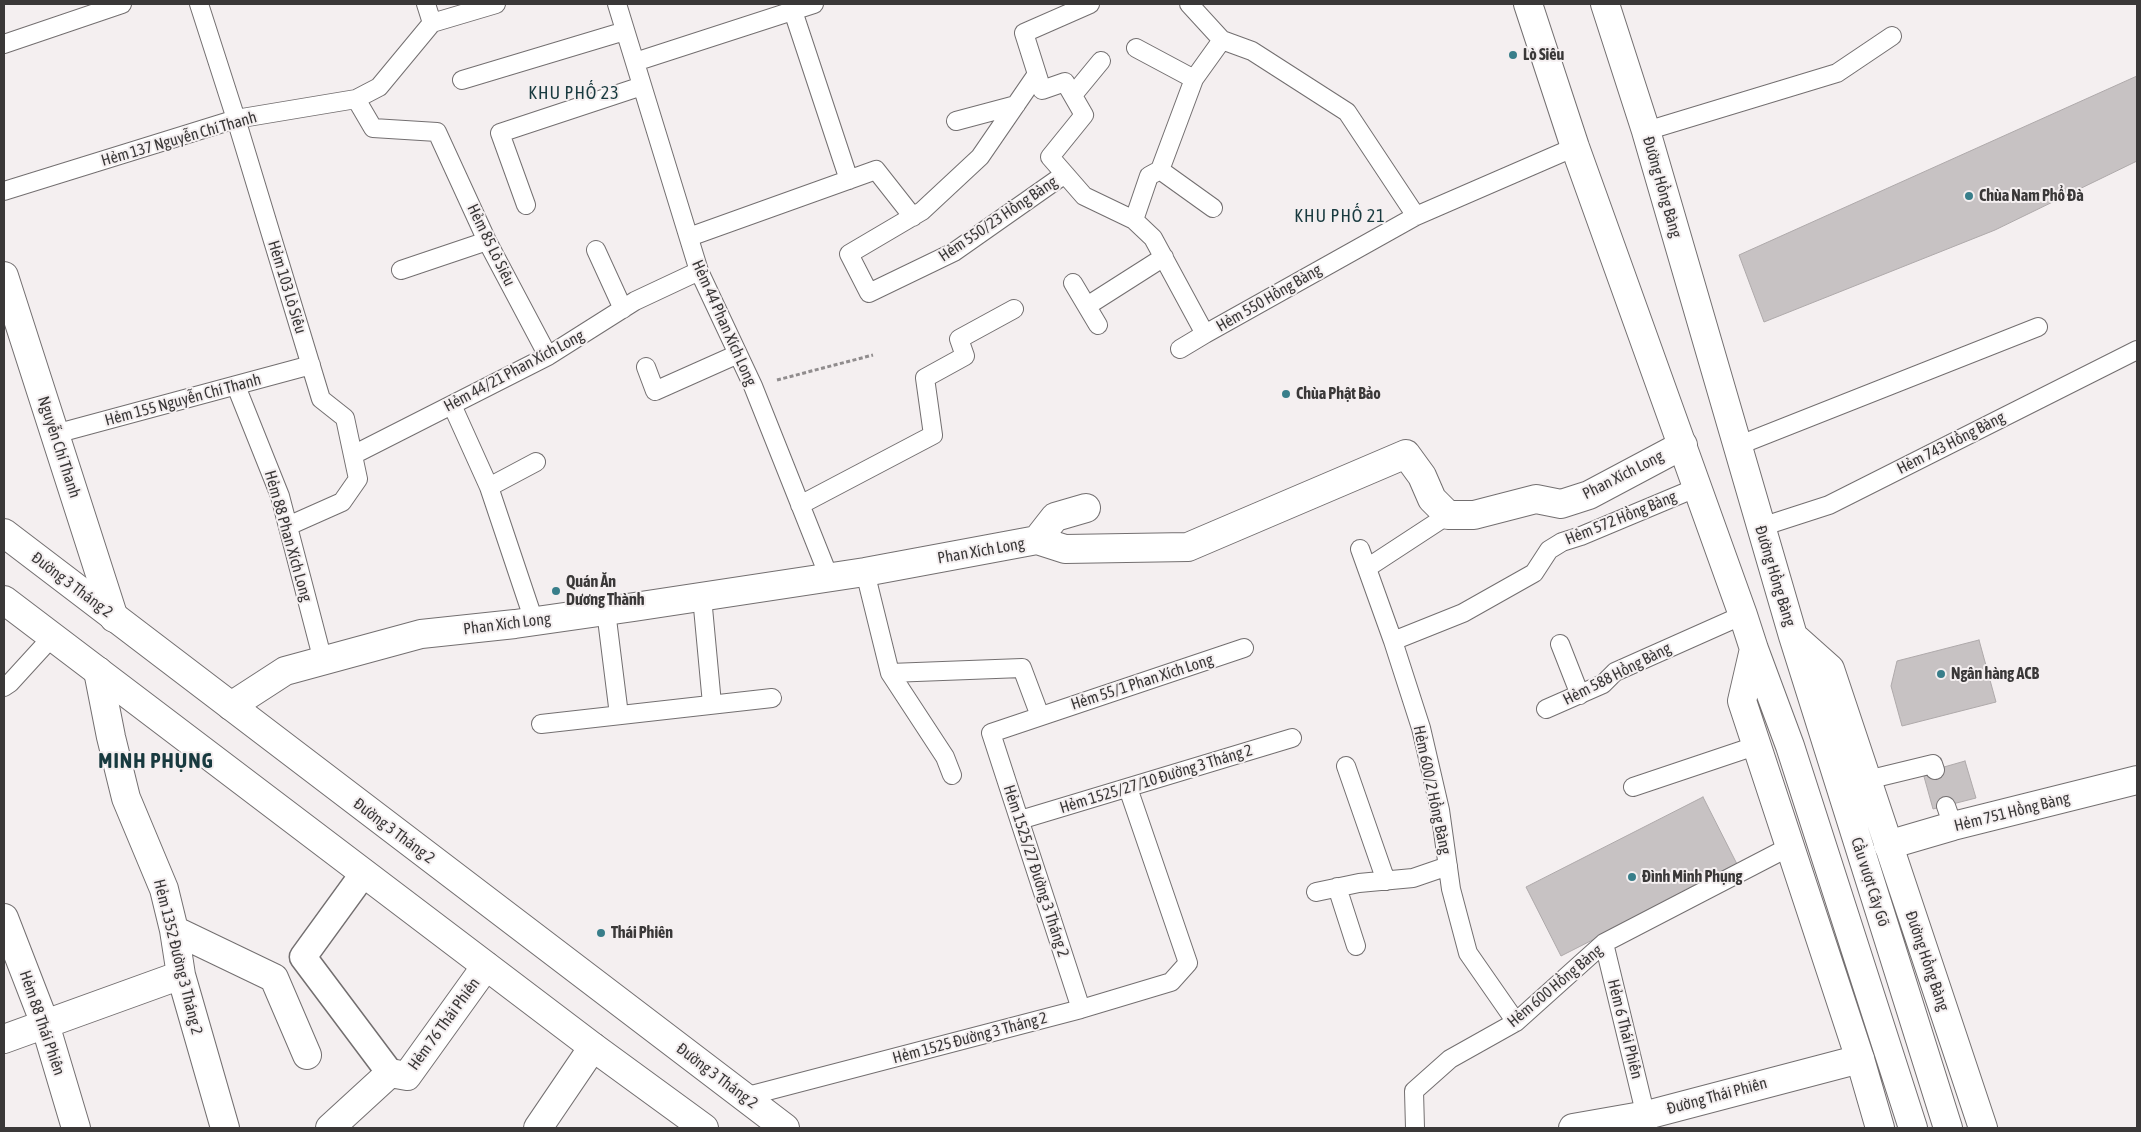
<!DOCTYPE html>
<meta charset="utf-8">
<style>
body{margin:0}
#map{position:relative;width:2141px;height:1132px;overflow:hidden;background:#f4eff0;font-family:"Asap Condensed",sans-serif}
canvas{display:block}
.frame{position:absolute;inset:0;border:5px solid #3a3838;pointer-events:none}
</style>
<div id="map">
<canvas width="2141" height="1132"></canvas>
<div class="frame"></div>
</div>
<script>
const c = document.querySelector('canvas').getContext('2d');
c.lineJoin = 'round';
function fill(path, color) {
  c.fillStyle = color;
  c.fill(path, 'evenodd');
}
function poly(rows) {
  const path = new Path2D();
  for (const r of rows) {
    path.moveTo(r[0], r[1]);
    for (let i = 2; i < r.length; i += 2) path.lineTo(r[i], r[i + 1]);
  }
  return path;
}
function strokePath(path, color, width, dash) {
  c.strokeStyle = color;
  c.lineWidth = width;
  c.lineCap = dash ? 'butt' : 'round';
  c.setLineDash(dash || []);
  c.stroke(path);
}
function write(font, color, halo, rows, align = 'center') {
  c.font = font + ' "Asap Condensed",sans-serif';
  c.lineWidth = 4;
  c.setLineDash([]);
  c.textBaseline = 'middle';
  c.strokeStyle = halo;
  c.fillStyle = color;
  for (const [text, x, y, turn = 0] of rows) {
    c.save();
    c.translate(x, y);
    c.rotate((+turn || 0) * Math.PI / 180);
    c.textAlign = isNaN(turn) ? turn : align;
    if (halo) c.strokeText(text, 0, 0);
    c.fillText(text, 0, 0);
    c.restore();
  }
}
const building = poly([
 [2137,76,2137,161,1995,230,1764,322,1739,255,2137,76],
 [1979,640,1996,702,1902,726,1891,686,1897,661,1979,640],
 [1965,761,1976,798,1933,809,1923,773,1965,761],
 [1703,797,1738,866,1561,956,1526,887,1703,797]
]);
fill(building, '#c7c2c3');
strokePath(building, '#aea9aa', 1);
const service = poly([
 [199,4,236,119,321,399,345,418,358,479,342,502,288,526],
 [426,4,432,23],
 [617,4,699,271,753,386,829,577],
 [1090,4,1024,33,1042,90,1065,82,1084,115,1050,157,1084,196,1134,220,1153,238,1205,334,1416,216,1575,147],
 [1189,4,1222,40,1252,51,1347,112,1416,216],
 [793,11,849,180],
 [4,44,122,4],
 [1136,48,1194,79,1222,40],
 [635,62,814,4],
 [1037,74,980,157,922,211,849,254,869,293,954,252,1065,174],
 [462,80,625,31],
 [1073,95,1101,61],
 [356,99,373,128,437,132,487,241,548,356],
 [956,121,1016,105],
 [1646,131,1837,73,1892,36],
 [1160,170,1213,208],
 [4,191,236,119,356,99,379,87,432,23,496,4],
 [526,205,500,133,642,86],
 [1134,220,1149,176,1160,170,1194,79],
 [689,237,876,170,913,217],
 [596,250,623,309],
 [401,270,487,241],
 [1073,283,1098,325],
 [1087,306,1164,257],
 [1180,349,1205,334],
 [646,367,655,391,738,354],
 [236,386,280,496,323,661],
 [452,405,489,487,534,621],
 [55,434,311,365],
 [1737,446,2038,327],
 [353,455,548,356,635,301,699,271],
 [489,487,536,462],
 [800,505,933,435,925,378,965,356,959,339,1014,309],
 [1761,527,1829,505,2137,350],
 [1360,549,1393,641,1421,728,1440,810,1451,889,1468,953,1516,1022],
 [1367,568,1448,515],
 [865,572,890,673,945,757,952,775],
 [702,597,712,704],
 [606,611,619,715],
 [1393,641,1463,613,1534,573,1549,550,1562,542,1581,536,1698,487],
 [1560,644,1580,695],
 [890,673,1022,668,1040,716],
 [4,687,10,683,52,637],
 [1546,709,1603,684,1615,672,1743,615],
 [541,724,772,698],
 [1346,766,1386,881],
 [1867,780,1933,764,1935,770],
 [1633,787,1758,745],
 [1946,806,1953,826],
 [1020,820,1292,738],
 [1337,887,1356,946],
 [1316,892,1359,883,1413,878,1448,866],
 [1604,943,1648,1125],
 [1081,1009,991,733,1244,648],
 [744,1097,1081,1009,1171,982,1188,963,1128,788],
 [1415,1128,1414,1091,1450,1059,1516,1022,1604,943,1789,847]
]);
const pedestrian = poly([
 [364,873,303,957,390,1073]
]);
const minor = poly([
 [1037,540,1055,517,1086,508],
 [98,671,111,737,126,798,164,889,174,930,181,975,225,1128],
 [231,706,285,671,421,634,515,624,634,607,865,572,1037,540,1065,549,1188,547,1406,454,1422,476,1432,499,1448,515,1474,515,1536,499,1561,504,1589,495,1683,445],
 [1888,845,1953,826,2137,780],
 [4,918,45,1024,76,1128],
 [174,930,274,978,307,1055],
 [4,1039,181,975],
 [330,1128,390,1073,407,1076,486,966],
 [538,1128,593,1047],
 [1573,1128,1647,1115,1860,1059]
]);
const tertiary = poly([
 [4,276,114,618]
]);
const primary = poly([
 [1528,4,1575,147,1743,615,1754,649,1790,746,1913,1128],
 [1605,4,1646,131,1793,636,1948,1128],
 [4,533,785,1128],
 [4,600,593,1047,704,1128],
 [1793,636,1830,669,1983,1128],
 [1754,649,1742,701,1860,1059,1880,1128]
]);
strokePath(service, '#736f70', 20);
strokePath(pedestrian, '#736f70', 29);
strokePath(minor, '#736f70', 30);
strokePath(tertiary, '#736f70', 30);
strokePath(primary, '#736f70', 30);
strokePath(poly([
 [777,380,873,355]
]), '#908c8d', 3, [4, 2.5]);
strokePath(service, '#fff', 18);
strokePath(pedestrian, '#fff', 26);
strokePath(minor, '#fff', 28);
strokePath(tertiary, '#fff', 28);
strokePath(primary, '#fff', 28);
for (const [x, y, r, color] of [
 [1513,55,5,"#387e8a"],
 [1969,196,5,"#387e8a"],
 [1286,394,5,"#387e8a"],
 [556,591,5,"#387e8a"],
 [1941,674,5,"#387e8a"],
 [1632,877,5,"#387e8a"],
 [601,933,5,"#387e8a"]
]) {
  const dot = new Path2D();
  dot.arc(x, y, r, 0, 2 * Math.PI);
  c.fillStyle = color;
  c.fill(dot);
  strokePath(dot, '#f4eff0', 2);
}
write('bold 16px', '#3a3838', '#f4eff0', [
 ["Lò Siêu",1523,55],
 ["Chùa Nam Phổ Đà",1979,196],
 ["Chùa Phật Bảo",1296,394],
 ["Quán Ăn",566,582],
 ["Dương Thành",566,600],
 ["Ngân hàng ACB",1951,674],
 ["Đình Minh Phụng",1642,877],
 ["Thái Phiên",611,933]
], 'left');
write('16px', '#3a3838', '#f4eff0', [
 ["Hẻm 137 Nguyễn Chí Thanh",179,139,-16],
 ["Đường Hồng Bàng",1662,187,74],
 ["Hẻm 550/23 Hồng Bàng",998,219,-34],
 ["Hẻm 85 Lò Siêu",491,245,64],
 ["Hẻm 103 Lò Siêu",287,287,73],
 ["Hẻm 550 Hồng Bàng",1269,298,-30],
 ["Hẻm 44 Phan Xích Long",724,323,66],
 ["Hẻm 44/21 Phan Xích Long",514,371,-28],
 ["Hẻm 155 Nguyễn Chí Thanh",183,400,-15],
 ["Hẻm 743 Hồng Bàng",1951,443,-27],
 ["Nguyễn Chí Thanh",59,447,72],
 ["Phan Xích Long",1623,475,-27],
 ["Hẻm 572 Hồng Bàng",1621,518,-22],
 ["Hẻm 88 Phan Xích Long",288,536,74],
 ["Phan Xích Long",981,551,-10],
 ["Đường Hồng Bàng",1775,576,73],
 ["Đường 3 Tháng 2",72,585,37],
 ["Phan Xích Long",507,624,-7],
 ["Hẻm 588 Hồng Bàng",1617,674,-27],
 ["Hẻm 55/1 Phan Xích Long",1142,682,-18],
 ["Hẻm 1525/27/10 Đường 3 Tháng 2",1156,779,-17],
 ["Hẻm 600/2 Hồng Bàng",1432,790,78],
 ["Hẻm 751 Hồng Bàng",2012,812,-14],
 ["Đường 3 Tháng 2",394,831,37],
 ["Hẻm 1525/27 Đường 3 Tháng 2",1036,871,72],
 ["Cầu vượt Cây Gõ",1870,882,72],
 ["Hẻm 1352 Đường 3 Tháng 2",178,957,76],
 ["Đường Hồng Bàng",1927,961,71],
 ["Hẻm 600 Hồng Bàng",1555,986,-40],
 ["Hẻm 88 Thái Phiên",42,1023,71],
 ["Hẻm 76 Thái Phiên",444,1024,-54],
 ["Hẻm 6 Thái Phiên",1625,1029,76],
 ["Hẻm 1525 Đường 3 Tháng 2",970,1038,-15],
 ["Đường 3 Tháng 2",717,1076,37],
 ["Đường Thái Phiên",1717,1096,-15]
]);
c.letterSpacing = '1px';
write('18px', '#183a3f', '#f4eff0', [
 ["KHU PHỐ 23",574,93],
 ["KHU PHỐ 21",1340,216]
]);
c.letterSpacing = '0px';
c.letterSpacing = '1px';
write('bold 21px', '#183a3f', '#f4eff0', [
 ["MINH PHỤNG",156,761]
]);
c.letterSpacing = '0px';
</script>
